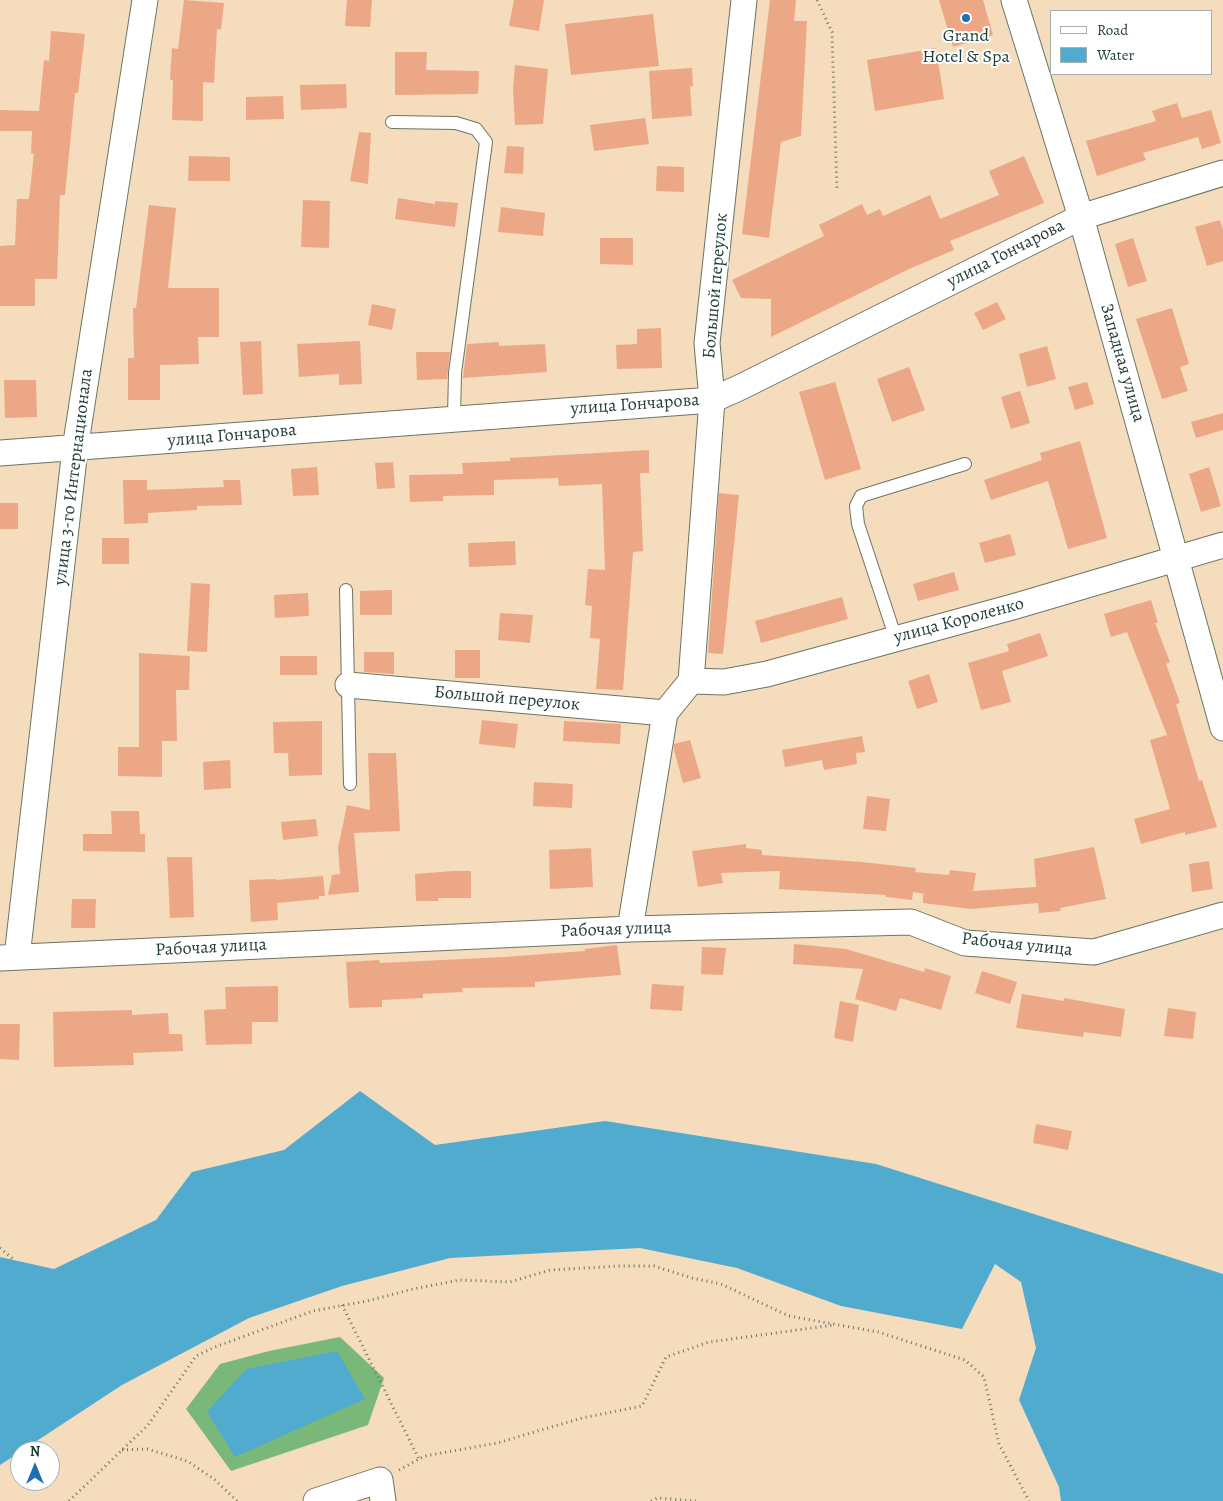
<!DOCTYPE html>
<meta charset="utf-8">
<style>
body{margin:0}
#map{position:relative;width:1223px;height:1501px;overflow:hidden;background:#f4dcbd;font-family:Alegreya,serif}
canvas{display:block}
.legend{position:absolute;left:1050px;top:10px;width:162px;height:65px;box-sizing:border-box;background:#fff;border:1px solid #a5b1ae;margin:0;padding:6px 9px;list-style:none;font-size:15px;color:#1f3d34}
.legend li{display:flex;align-items:center;gap:10px;height:25px}
.legend b{width:25px;border:1px solid #a5b1ae}
.north{position:absolute;left:10px;top:1441px;width:50px;height:50px;box-sizing:border-box;background:#fff;border:1px solid #a5b1ae;border-radius:50%;rotate:0deg;font-size:14px;font-weight:700;line-height:20px;text-align:center;color:#1f3d34}
.north::after{content:'';display:block;margin:auto;width:18px;height:22px;background:#1f6fb2;clip-path:polygon(50% 0,100% 100%,50% 72%,0 100%)}
</style>
<div id="map">
<canvas width="1223" height="1501"></canvas>
<ul class="legend">
<li><b style="height:6px;background:#fff"></b>Road</li>
<li><b style="height:14px;background:#50abce"></b>Water</li>
</ul>
<div class="north">N</div>
</div>
<script>
const c = document.querySelector('canvas').getContext('2d');
c.lineJoin = 'round';
function fill(path, color) {
  c.fillStyle = color;
  c.fill(path, 'evenodd');
}
function poly(rows) {
  const path = new Path2D();
  for (const r of rows) {
    path.moveTo(r[0], r[1]);
    for (let i = 2; i < r.length; i += 2) path.lineTo(r[i], r[i + 1]);
  }
  return path;
}
function strokePath(path, color, width, dash) {
  c.strokeStyle = color;
  c.lineWidth = width;
  c.lineCap = dash ? 'butt' : 'round';
  c.setLineDash(dash || []);
  c.stroke(path);
}
function write(font, color, halo, rows, align = 'center') {
  c.font = font + ' Alegreya,serif';
  c.lineWidth = 4;
  c.setLineDash([]);
  c.textBaseline = 'middle';
  c.strokeStyle = halo;
  c.fillStyle = color;
  for (const [text, x, y, turn = 0] of rows) {
    c.save();
    c.translate(x, y);
    c.rotate((+turn || 0) * Math.PI / 180);
    c.textAlign = isNaN(turn) ? turn : align;
    if (halo) c.strokeText(text, 0, 0);
    c.fillText(text, 0, 0);
    c.restore();
  }
}
fill(poly([
 [340,1337,384,1378,368,1425,231,1471,186,1409,220,1364,269,1351]
]), '#7ab879');
fill(poly([
 [360,1091,435,1145,605,1121,876,1164,1223,1274,1223,1501,1061,1501,1059,1487,1019,1400,1036,1348,1021,1282,995,1264,962,1329,841,1306,737,1268,640,1248,450,1258,342,1286,249,1318,122,1385,0,1465,0,1257,54,1269,156,1220,192,1172,284,1150],
 [337,1351,365,1399,235,1457,207,1412,246,1369]
]), '#50abce');
fill(poly([
 [184,0,224,3,221,30,217,29,214,83,203,82,203,121,172,120,173,80,170,80,172,48,178,49],
 [347,0,372,0,370,27,345,26],
 [514,0,544,0,539,31,509,26],
 [770,0,796,0,794,21,807,21,801,136,781,142,769,238,742,234],
 [939,0,983,0,993,35,953,47],
 [653,14,659,66,571,75,565,24],
 [51,31,85,34,78,93,75,93,65,195,60,195,57,279,35,279,35,306,0,306,0,246,15,245,17,199,29,199,34,154,31,153,32,131,0,131,0,110,39,111,44,60,49,61],
 [936,48,944,99,875,111,867,60],
 [395,52,427,52,426,70,479,71,478,94,395,95],
 [515,65,548,69,543,124,515,125,513,89],
 [692,68,693,86,690,87,692,116,652,119,649,71],
 [346,84,347,108,301,110,300,85],
 [283,96,284,119,246,120,246,97],
 [1177,103,1182,118,1211,110,1221,143,1202,149,1198,137,1143,153,1146,160,1097,176,1086,141,1156,121,1152,111],
 [645,118,649,144,594,151,590,125],
 [359,132,371,133,368,184,350,181],
 [507,146,524,147,523,174,504,173],
 [189,156,230,157,230,181,188,181],
 [1024,156,1044,203,950,241,954,250,909,269,771,337,771,299,741,298,732,280,824,236,819,225,862,204,867,215,880,209,883,216,930,195,940,219,999,195,989,171],
 [657,166,684,167,684,192,656,191],
 [398,198,435,204,435,201,458,203,455,227,395,219],
 [303,200,330,201,329,248,301,247],
 [149,205,176,208,168,288,219,288,219,337,198,337,199,364,160,365,160,400,128,400,128,358,134,358,133,308,136,308],
 [501,207,545,213,543,236,498,232],
 [1220,220,1223,230,1223,261,1207,266,1195,227],
 [600,238,633,238,633,265,600,264],
 [1133,238,1147,281,1128,287,1115,244],
 [997,302,1006,319,983,330,974,313],
 [372,304,396,309,392,330,368,325],
 [1172,308,1189,364,1180,367,1188,391,1162,399,1136,319],
 [661,328,662,368,617,369,616,345,637,344,637,329],
 [261,341,263,394,243,395,240,342],
 [360,341,362,384,339,385,339,374,299,377,297,344],
 [499,342,499,346,545,344,547,372,463,378,467,344],
 [1047,346,1056,379,1027,387,1019,354],
 [416,352,450,352,447,379,417,380],
 [909,367,925,410,892,422,877,379],
 [4,380,36,380,37,417,5,418],
 [835,382,861,469,825,480,799,392],
 [1087,382,1094,404,1075,410,1068,387],
 [1020,391,1030,423,1011,429,1001,397],
 [1223,413,1223,430,1196,438,1191,422],
 [1080,441,1107,538,1068,549,1048,481,991,500,984,480,1042,460,1040,453],
 [649,450,649,473,640,473,643,551,633,552,623,690,596,689,600,639,590,638,592,606,585,605,588,569,605,570,602,484,559,486,558,478,494,480,494,495,443,496,443,501,410,502,409,475,463,474,462,463,510,461,510,458],
 [393,462,395,488,377,489,375,463],
 [317,467,319,495,293,496,291,469],
 [1209,467,1221,506,1201,512,1189,474],
 [123,480,147,480,147,490,224,487,223,480,240,480,242,505,197,506,197,510,148,513,148,523,124,524],
 [719,493,739,495,723,654,708,653],
 [0,503,18,503,18,529,0,529],
 [1010,534,1016,555,985,563,979,543],
 [102,538,129,538,129,564,102,564],
 [515,541,516,565,469,567,468,543],
 [954,572,959,590,918,601,913,584],
 [191,583,210,584,207,652,187,651],
 [392,590,392,615,360,615,360,591],
 [308,593,309,616,275,618,274,595],
 [842,597,848,619,761,643,755,621],
 [1151,600,1158,623,1155,623,1170,662,1166,664,1180,703,1176,704,1199,781,1202,780,1217,827,1185,835,1185,832,1141,844,1134,819,1170,809,1150,740,1167,735,1127,632,1111,637,1104,614],
 [500,613,533,615,530,643,498,640],
 [1040,633,1048,656,1002,671,1011,702,981,710,968,663,1009,651,1007,644],
 [455,650,480,650,480,678,455,678],
 [364,652,394,652,394,674,364,672],
 [139,653,190,656,189,690,176,690,177,741,162,741,162,777,118,776,118,747,139,747],
 [280,656,317,656,317,675,280,675],
 [929,674,938,702,917,709,908,681],
 [482,720,518,724,515,748,479,744],
 [322,721,322,775,289,776,288,753,274,753,273,722],
 [564,721,621,724,620,744,563,741],
 [862,736,865,752,856,753,857,764,824,770,822,760,785,767,782,750],
 [690,740,701,778,683,783,674,750,674,744],
 [368,753,396,753,400,831,354,833,359,892,328,895,332,875,340,874,338,848,347,805,370,810],
 [230,760,231,788,204,790,203,762],
 [534,782,573,784,572,808,533,806],
 [867,796,890,799,886,831,863,829],
 [111,811,139,811,140,834,145,834,145,852,83,851,83,834,112,834],
 [316,819,318,836,283,840,281,822],
 [746,844,746,848,762,850,762,855,862,862,916,868,915,872,949,875,950,870,976,873,973,891,1036,887,1034,859,1094,847,1106,899,1060,908,1061,911,1039,913,1038,903,971,909,923,903,923,894,926,894,913,892,912,900,886,897,886,895,779,889,780,871,721,873,723,883,698,887,692,851],
 [591,848,593,887,550,889,549,850],
 [167,857,192,857,194,917,170,918],
 [1209,861,1213,889,1192,892,1189,864],
 [453,871,471,871,471,898,438,898,438,901,416,901,415,874],
 [323,876,325,896,319,896,319,899,277,903,278,920,251,922,249,880,276,879,276,880],
 [72,899,96,899,95,928,71,928],
 [794,944,846,949,924,972,925,968,951,976,941,1010,900,998,896,1011,855,999,863,969,793,964],
 [617,945,621,975,535,982,535,987,462,988,463,992,423,994,423,998,382,1000,382,1007,349,1008,346,962,379,960,380,963,504,957,585,951,585,949],
 [702,947,726,948,723,975,701,974],
 [982,971,1017,982,1010,1004,975,993],
 [652,984,684,986,682,1011,650,1009],
 [278,986,278,1022,252,1022,252,1044,206,1045,204,1010,226,1009,225,987],
 [1022,994,1064,1001,1064,998,1125,1009,1121,1037,1084,1032,1083,1037,1016,1028],
 [840,1001,859,1005,853,1042,834,1038],
 [1168,1008,1196,1012,1193,1039,1164,1036],
 [132,1010,132,1015,168,1013,169,1034,182,1034,183,1051,133,1053,134,1065,54,1067,53,1012],
 [0,1024,20,1024,19,1060,0,1059],
 [1036,1124,1072,1131,1068,1150,1033,1143]
]), '#eca886');
const service = poly([
 [392,122,456,123,476,129,486,142,455,373,454,417],
 [346,590,350,784],
 [896,639,858,524,856,506,861,496,965,464]
]);
const minor = poly([
 [1014,0,1081,217,1223,728],
 [0,453,712,400,741,387,1081,217,1223,173],
 [691,681,724,682,767,674,1016,606,1223,545],
 [348,685,665,713],
 [630,929,665,713,691,681,712,400,707,343,744,0],
 [17,957,75,449,145,0],
 [0,958,630,929,911,922,965,943,1094,952,1223,915],
 [316,1501,380,1480,383,1501]
]);
strokePath(service, '#6a7564', 14);
strokePath(minor, '#6a7564', 27);
strokePath(poly([
 [817,0,832,32,837,191],
 [0,1248,14,1260],
 [342,1305,419,1459],
 [122,1450,147,1449,187,1461,214,1479,237,1501],
 [399,1470,425,1456,497,1443,582,1418,642,1406,666,1357,709,1342,834,1325],
 [69,1501,148,1425,196,1356,215,1347,313,1311,367,1301,413,1289,460,1280,510,1282,550,1270,620,1266,654,1266,692,1278,721,1284,789,1316,878,1332,965,1360,984,1377,999,1444,1029,1501],
 [651,1501,657,1498,696,1501]
]), '#6a7564', 3, [1, 4]);
strokePath(service, '#fff', 12);
strokePath(minor, '#fff', 25);
for (const [x, y, r, color] of [
 [966,18,5,"#1f6fb2"]
]) {
  const dot = new Path2D();
  dot.arc(x, y, r, 0, 2 * Math.PI);
  c.fillStyle = color;
  c.fill(dot);
  strokePath(dot, '#fff', 2);
}
write('18px', '#1f3d34', '#fff', [
 ["Grand",966,37],
 ["Hotel & Spa",966,58]
]);
write('18px', '#1f3d34', '#fff', [
 ["улица Гончарова",1006,254,-27],
 ["Большой переулок",716,286,-85],
 ["Западная улица",1122,363,74],
 ["улица Гончарова",635,405,-4],
 ["улица Гончарова",232,436,-5],
 ["улица 3-го Интернационала",74,477,-83],
 ["улица Короленко",959,621,-15],
 ["Большой переулок",507,699,5],
 ["Рабочая улица",616,930,-2],
 ["Рабочая улица",1017,945,6],
 ["Рабочая улица",211,948,-3]
]);
</script>
